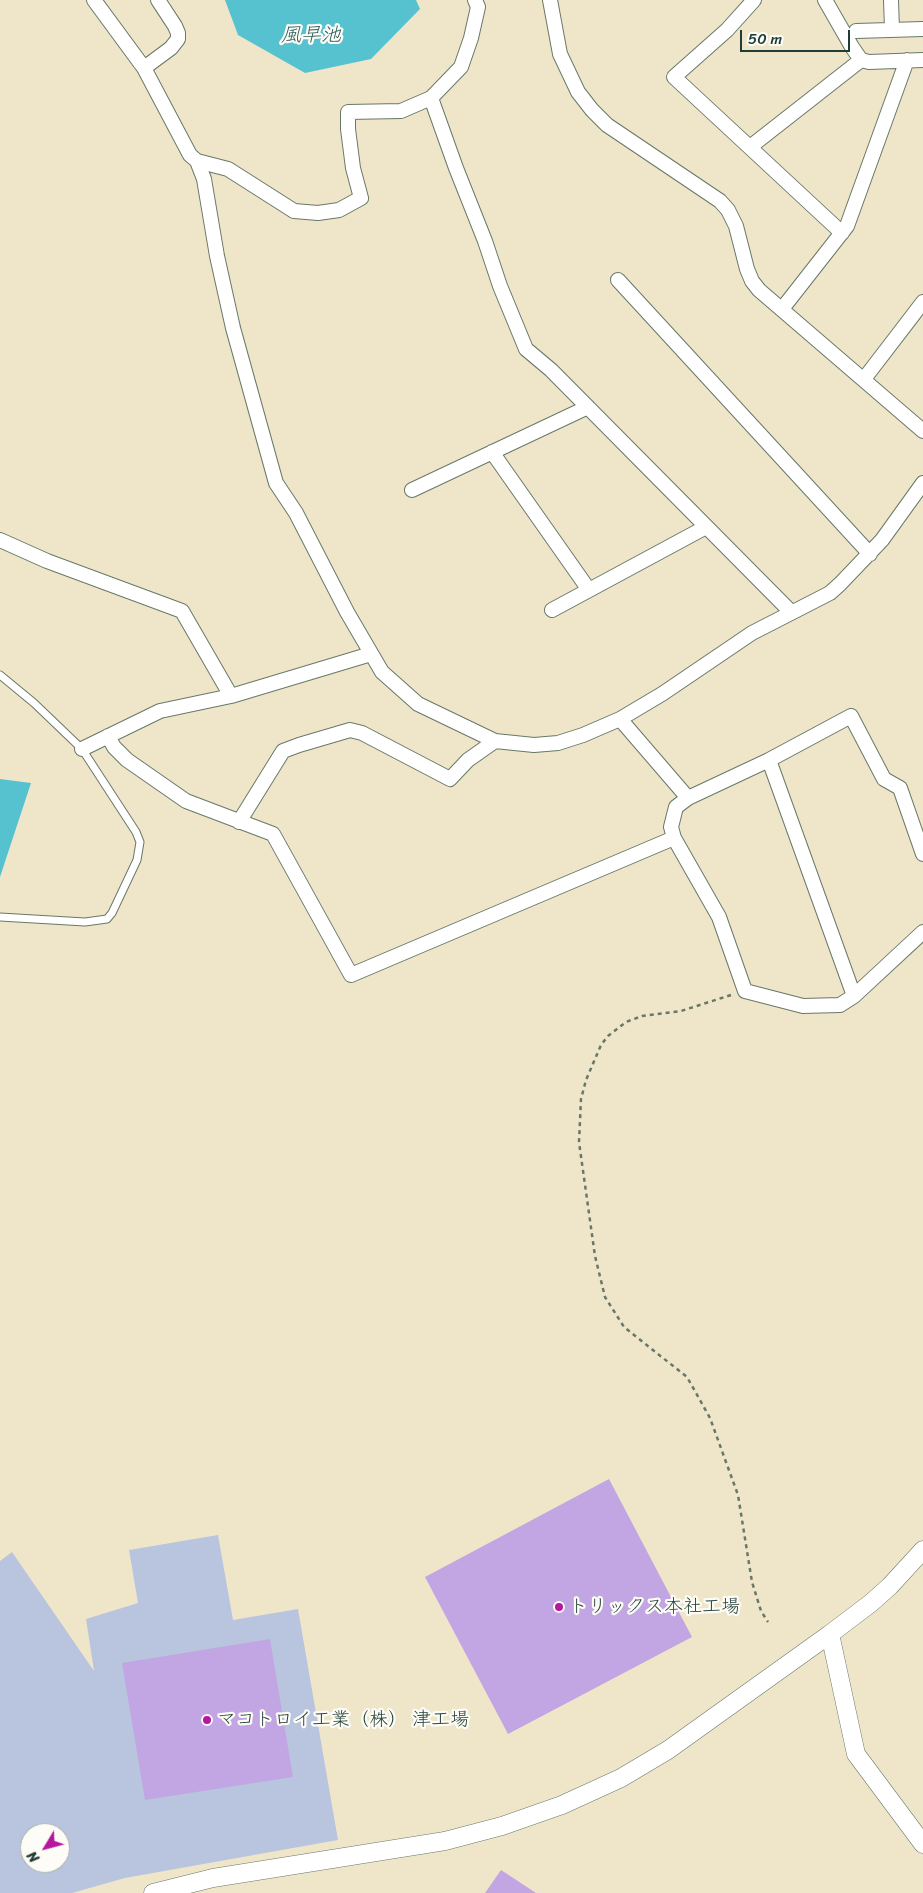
<!DOCTYPE html>
<meta charset="utf-8">
<style>
body{margin:0}
#map{position:relative;width:923px;height:1893px;overflow:hidden;background:#efe6ca;font-family:Sriracha,sans-serif}
canvas{display:block}
.north{position:absolute;left:20px;top:1823px;width:50px;height:50px;box-sizing:border-box;background:#fdfcf7;border:1px solid #a4b0a9;border-radius:50%;rotate:233deg;font-size:14px;font-weight:700;line-height:20px;text-align:center;color:#1f3d34}
.north::after{content:'';display:block;margin:auto;width:18px;height:22px;background:#b5179e;clip-path:polygon(50% 0,100% 100%,50% 72%,0 100%)}
.scale{position:absolute;left:740px;top:30px;width:110px;height:22px;box-sizing:border-box;border:2px solid #1f3d34;border-top:0;padding-left:6px;font-size:15px;line-height:18px;white-space:nowrap;color:#1f3d34;-webkit-text-stroke:4px #fdfcf7;paint-order:stroke}
</style>
<div id="map">
<canvas width="923" height="1893"></canvas>
<div class="north">N</div>
<div class="scale">50 m</div>
</div>
<script>
const c = document.querySelector('canvas').getContext('2d');
c.lineJoin = 'round';
function fill(path, color) {
  c.fillStyle = color;
  c.fill(path, 'evenodd');
}
function poly(rows) {
  const path = new Path2D();
  for (const r of rows) {
    path.moveTo(r[0], r[1]);
    for (let i = 2; i < r.length; i += 2) path.lineTo(r[i], r[i + 1]);
  }
  return path;
}
function strokePath(path, color, width, dash) {
  c.strokeStyle = color;
  c.lineWidth = width;
  c.lineCap = dash ? 'butt' : 'round';
  c.setLineDash(dash || []);
  c.stroke(path);
}
function write(font, color, halo, rows, align = 'center') {
  c.font = font + ' Sriracha,"Klee One",sans-serif';
  c.lineWidth = 4.5;
  c.setLineDash([]);
  c.textBaseline = 'middle';
  c.strokeStyle = halo;
  c.fillStyle = color;
  for (const [text, x, y, turn = 0] of rows) {
    c.save();
    c.translate(x, y);
    c.rotate((+turn || 0) * Math.PI / 180);
    c.textAlign = isNaN(turn) ? turn : align;
    if (halo) c.strokeText(text, 0, 0);
    c.fillText(text, 0, 0);
    c.restore();
  }
}
fill(poly([
 [218,1535,233,1620,298,1609,338,1840,125,1878,72,1893,0,1893,0,1561,12,1552,94,1671,86,1619,138,1603,129,1550],
 [30,1833,60,1833,60,1863,30,1863]
]), '#b9c5de');
fill(poly([
 [225,0,416,0,420,9,371,59,305,73,238,35],
 [0,779,31,783,0,877]
]), '#56c2cf');
fill(poly([
 [609,1479,692,1637,508,1734,425,1577],
 [270,1639,293,1777,145,1800,122,1663],
 [501,1870,536,1893,485,1893]
]), '#c1a6e3');
const service = poly([
 [0,675,34,703,82,749,136,832,140,842,137,860,112,913,107,919,85,922,0,917]
]);
const minor = poly([
 [94,0,144,68,190,155,197,161],
 [475,0,478,7,471,38,461,67,431,98,401,111,348,112,348,129,353,168,361,198,339,210,318,213,294,211,228,169,197,161,204,179,217,256,233,328,276,483,296,513,347,612,382,672,418,704,495,741,534,745,558,743,583,735,620,719,662,694,752,633,830,593,840,584,882,540,923,483],
 [550,0,560,54,578,92,592,110,607,125,720,201,728,210,736,226,747,269,752,281,759,290,923,431],
 [754,0,727,30,674,77,842,233],
 [825,0,852,47,861,60,869,62,923,60],
 [891,0,892,30],
 [856,31,923,29],
 [144,68,171,48,178,39,178,33,175,26,158,0],
 [431,98,456,168,485,241,500,286,526,349,551,370,791,612],
 [750,147,861,60],
 [618,280,870,554],
 [782,309,847,226,907,60],
 [864,379,923,302],
 [492,452,589,590],
 [412,490,588,407],
 [0,540,47,561,182,611,231,696],
 [552,610,706,527],
 [620,719,688,798],
 [108,736,114,747,127,760,186,801,273,834,351,975,674,838],
 [82,749,160,711,231,696,371,654],
 [769,760,854,996],
 [239,822,283,751,299,745,350,730,362,733,450,779,468,760,495,741],
 [923,854,900,788,884,779,851,716,769,760,688,798,676,807,671,827,674,838,719,917,745,991,803,1006,840,1005,854,996,923,932]
]);
const tertiary = poly([
 [923,1550,890,1586,871,1603,830,1634,856,1754,923,1844],
 [153,1893,213,1878,445,1841,502,1826,562,1805,621,1778,668,1750,830,1634]
]);
strokePath(service, '#687868', 9);
strokePath(minor, '#687868', 16);
strokePath(tertiary, '#687868', 19);
strokePath(poly([
 [731,995,681,1011,642,1016,626,1022,608,1036,601,1045,586,1080,581,1099,579,1142,595,1256,605,1297,624,1327,687,1377,710,1418,738,1495,752,1582,761,1611,768,1622]
]), '#687868', 2.5, [4, 4]);
strokePath(service, '#fff', 7);
strokePath(minor, '#fff', 14);
strokePath(tertiary, '#fff', 18);
for (const [x, y, r, color] of [
 [559,1607,5,"#b5179e"],
 [207,1720,5,"#b5179e"]
]) {
  const dot = new Path2D();
  dot.arc(x, y, r, 0, 2 * Math.PI);
  c.fillStyle = color;
  c.fill(dot);
  strokePath(dot, '#fdfcf7', 2);
}
write('19px', '#1f3d34', '#fdfcf7', [
 ["トリックス本社工場",569,1607],
 ["マコトロイ工業（株） 津工場",217,1720]
], 'left');
write('italic 20px', '#2d5e5b', '#fdfcf7', [
 ["風早池",311,36]
]);
</script>
